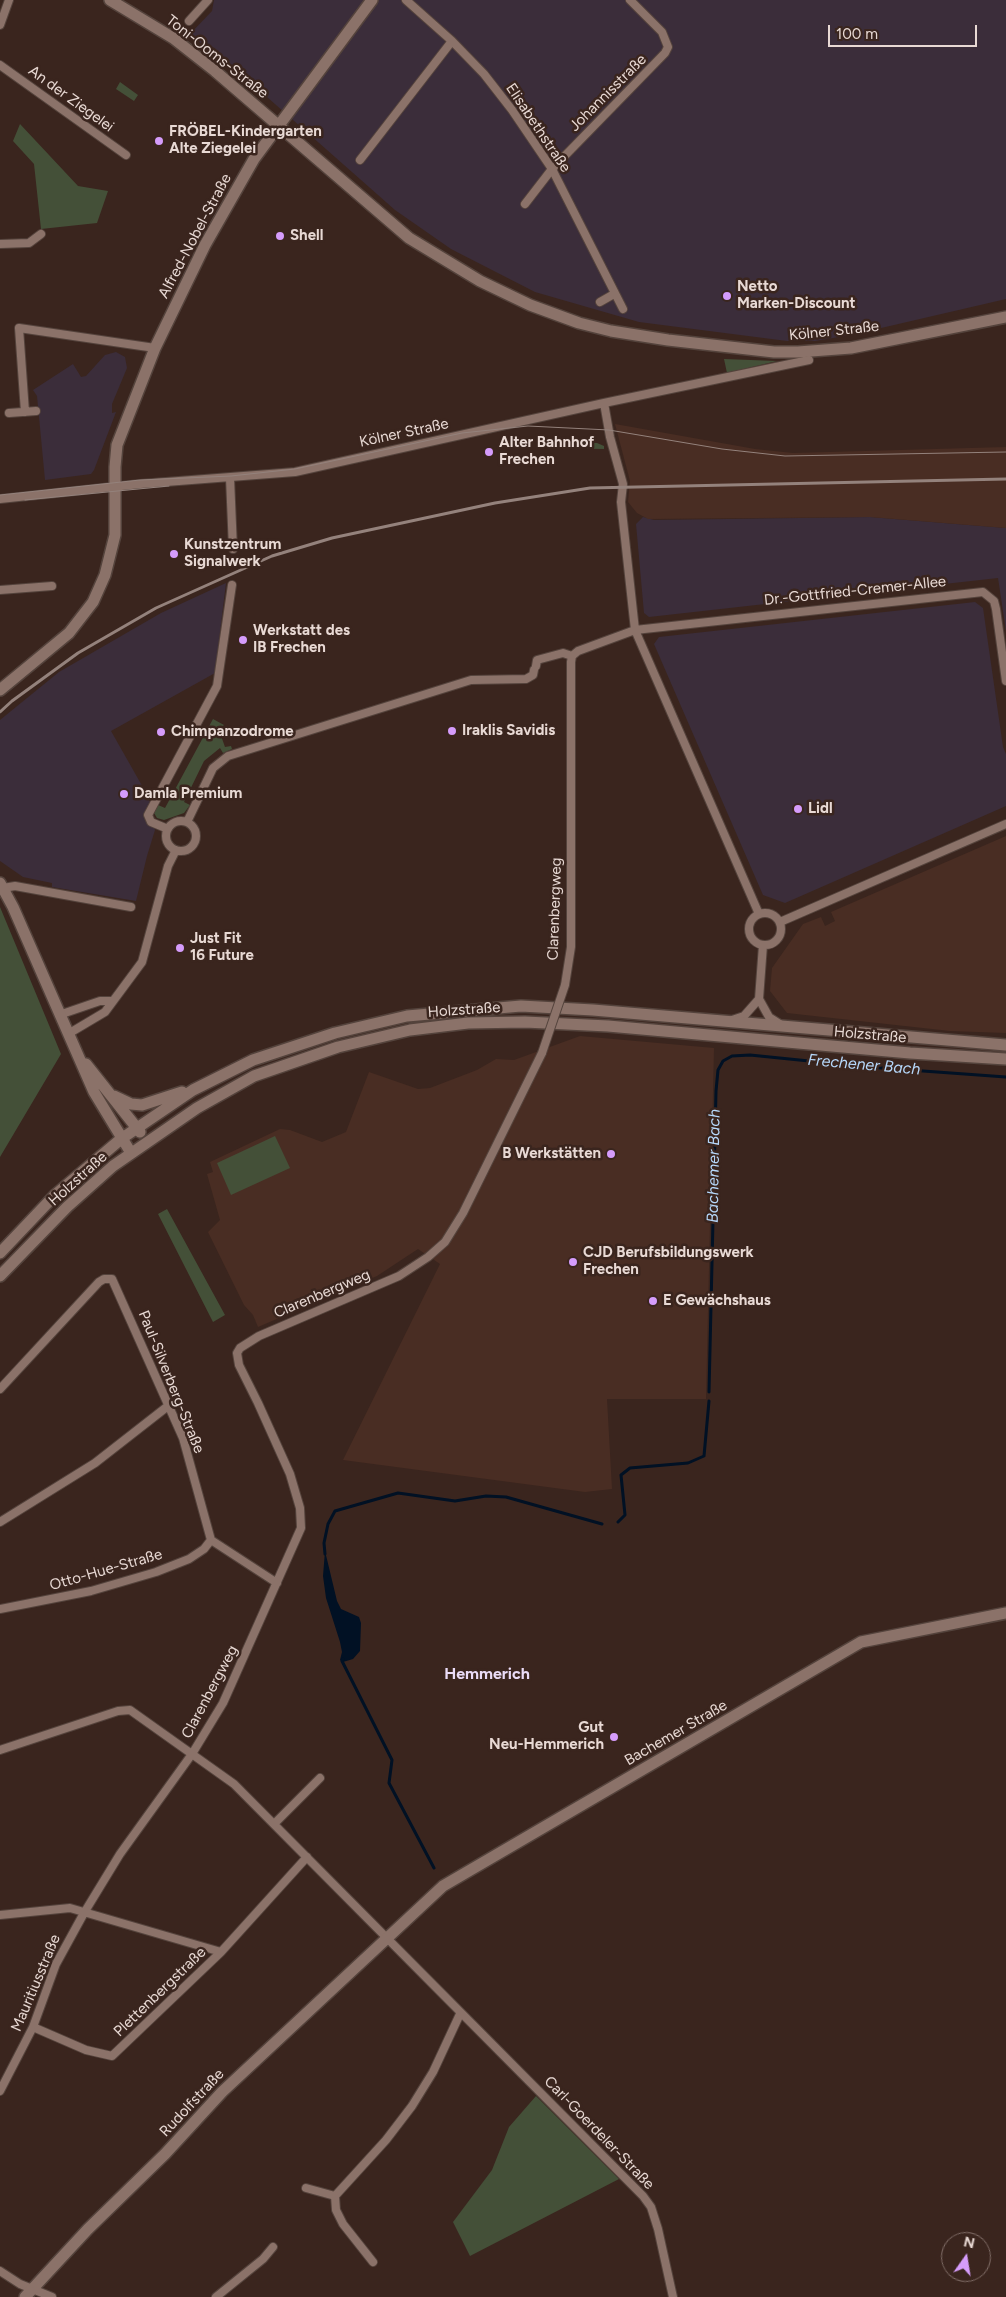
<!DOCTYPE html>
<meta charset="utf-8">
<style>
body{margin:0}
#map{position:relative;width:1006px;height:2297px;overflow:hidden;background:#3a251e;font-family:Figtree,sans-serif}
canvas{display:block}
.north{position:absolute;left:941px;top:2232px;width:50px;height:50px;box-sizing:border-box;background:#3a251e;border:1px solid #806d67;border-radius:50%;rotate:13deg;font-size:14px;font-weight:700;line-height:20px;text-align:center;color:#e8d9d4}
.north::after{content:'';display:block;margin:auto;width:18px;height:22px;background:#d59cfb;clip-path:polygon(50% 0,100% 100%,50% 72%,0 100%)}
.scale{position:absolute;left:828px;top:25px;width:149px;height:22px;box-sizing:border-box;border:2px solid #e8d9d4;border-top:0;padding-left:6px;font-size:15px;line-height:18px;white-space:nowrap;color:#e8d9d4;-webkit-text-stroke:4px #3a251e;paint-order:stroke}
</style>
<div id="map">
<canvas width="1006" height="2297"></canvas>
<div class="north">N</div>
<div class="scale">100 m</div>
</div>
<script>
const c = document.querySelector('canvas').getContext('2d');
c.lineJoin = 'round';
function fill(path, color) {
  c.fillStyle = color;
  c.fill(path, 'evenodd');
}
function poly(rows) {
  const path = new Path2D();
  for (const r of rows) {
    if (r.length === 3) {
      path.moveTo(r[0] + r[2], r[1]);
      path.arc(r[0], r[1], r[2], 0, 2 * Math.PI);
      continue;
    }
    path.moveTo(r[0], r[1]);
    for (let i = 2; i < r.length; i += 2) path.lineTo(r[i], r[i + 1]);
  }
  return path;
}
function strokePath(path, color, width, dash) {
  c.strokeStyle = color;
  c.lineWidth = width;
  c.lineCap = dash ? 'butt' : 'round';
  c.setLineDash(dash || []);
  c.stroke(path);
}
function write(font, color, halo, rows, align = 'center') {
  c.font = font + ' Figtree,sans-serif';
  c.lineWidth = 5;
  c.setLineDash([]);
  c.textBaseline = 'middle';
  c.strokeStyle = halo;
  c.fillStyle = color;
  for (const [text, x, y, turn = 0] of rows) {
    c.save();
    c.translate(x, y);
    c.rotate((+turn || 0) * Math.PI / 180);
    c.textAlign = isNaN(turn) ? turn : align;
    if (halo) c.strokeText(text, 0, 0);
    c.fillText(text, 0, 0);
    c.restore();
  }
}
fill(poly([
 [214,0,1006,0,1006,299,851,335,815,341,787,341,639,322,535,292,451,249,395,210,267,97,190,34,212,11],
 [116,352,125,357,127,368,112,404,112,413,116,412,94,470,91,474,45,480,37,396,33,390,73,364,81,377,86,376,105,355],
 [643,517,654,520,870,517,1006,528,1006,631,998,578,649,617,644,613,636,524],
 [226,583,215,673,111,731,149,798,155,830,147,856,136,901,52,887,52,883,23,877,0,861,0,720,59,672,161,613],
 [975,602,983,608,1003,747,1006,754,1006,806,785,903,763,895,654,644,659,637]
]), '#3b2d3a');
fill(poly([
 [615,424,755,449,793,453,1006,447,1006,528,870,517,648,519,637,513,628,502,630,481],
 [1006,836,1006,1033,950,1031,787,1013,770,991,772,968,803,924,821,917,825,926,835,921,831,912],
 [580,1036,714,1048,706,1399,607,1399,612,1489,585,1492,343,1460,440,1264,418,1249,377,1276,258,1327,253,1315,244,1305,208,1232,220,1220,207,1174,213,1172,210,1162,280,1129,290,1130,322,1142,346,1132,369,1072,418,1089,430,1088,477,1070,496,1059,514,1060]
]), '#492d23');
fill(poly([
 [120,82,138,95,134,101,116,89],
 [20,124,78,186,108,191,97,223,41,229,34,164,13,141],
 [724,359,777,361,727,373],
 [554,440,597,443,604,446,604,449,553,448],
 [213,719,224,725,219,730,225,747,231,746,232,749,223,753,220,748,204,761,184,802,190,805,184,813,164,820,157,818,154,813,158,805,165,808],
 [0,907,61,1054,0,1157],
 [275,1136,290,1168,231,1195,217,1163],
 [167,1209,225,1315,213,1322,158,1214],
 [536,2096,619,2179,470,2256,453,2222,492,2170,509,2127]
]), '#445038');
fill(poly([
 [325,1551,337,1601,341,1609,359,1617,361,1623,360,1651,353,1659,343,1662,340,1660,342,1652,340,1642,326,1598,323,1576]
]), '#011124');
strokePath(poly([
 [709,1392,716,1091,718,1070,723,1061,732,1056,750,1055,868,1067,1006,1077],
 [618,1522,625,1515,621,1475,630,1468,688,1463,704,1456,709,1401],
 [325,1554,324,1543,328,1524,335,1511,398,1493,455,1501,486,1496,506,1497,602,1524],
 [343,1659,342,1661,392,1760,389,1783,434,1868]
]), '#011124', 3);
const street = poly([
 [406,0,452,41,484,74,512,110,552,169,623,309],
 [189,21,208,0],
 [0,25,9,0],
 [0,65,126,155],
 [360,160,452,41],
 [525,204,552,169,665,53,668,47,662,32,630,0],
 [0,244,29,243,41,234],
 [600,302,614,294],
 [604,403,610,437,623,484,621,502,635,630,759,914],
 [25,412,19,328,155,348],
 [9,413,36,411],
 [230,478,233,549],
 [0,499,140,484,295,472,604,403,809,360],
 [0,590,52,586],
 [536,666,537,660,563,653,572,656],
 [181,836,15],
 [187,822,213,768,228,756,471,680,526,679,533,675,534,670],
 [168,829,151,822,148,815,217,686,232,585],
 [3,888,15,886,131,907],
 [765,929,16],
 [780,922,1006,824],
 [763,945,759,999,769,1017,780,1024],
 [565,985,571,947,571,662,572,656,578,651,635,630,983,592,994,601,996,609,1006,681],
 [59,1015,100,1001,111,1001],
 [732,1020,744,1016,759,999],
 [68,1034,105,1012,142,962,168,866,176,850],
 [0,1389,99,1282,104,1279,112,1279,183,1438,211,1540,277,1583],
 [0,1522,95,1463,168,1406],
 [0,1609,91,1591,156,1572,189,1559,204,1549,211,1540],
 [0,1750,118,1711,130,1710,234,1784,643,2196,651,2207,658,2229,673,2297],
 [274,1824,320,1778],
 [0,1915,70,1908,221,1952,307,1857],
 [33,2027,86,2050,112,2056,221,1952],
 [0,2091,33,2027,56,1964,84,1913,120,1854,192,1754,223,1703,301,1528,300,1508,290,1474,258,1403,239,1365,237,1353,240,1348,259,1336,399,1276,428,1257,445,1242,463,1213,542,1053],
 [306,2188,335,2196],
 [373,2262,343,2224,336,2210,335,2196,386,2140,412,2106,433,2072,460,2014],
 [0,2271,20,2284,52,2297],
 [216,2297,263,2259,273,2247]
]);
const secondary = poly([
 [110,0,173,38,215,71,409,238,480,281,530,305,579,323,611,331,668,340,774,352,798,352,851,348,1006,317],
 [0,690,69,633,93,602,105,575,115,535,115,467,117,445,155,348,205,245,254,159,372,0],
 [0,883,13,907,94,1092,131,1153],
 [86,1064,140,1132],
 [114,1096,131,1104,142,1105,182,1092],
 [0,1253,55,1195,121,1139,193,1090,253,1060,335,1033,407,1016,521,1006,593,1010,1006,1045],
 [0,1276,67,1207,113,1166,197,1108,254,1076,338,1047,410,1030,468,1023,525,1022,608,1026,910,1053,1006,1059],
 [25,2297,88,2229,165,2154,222,2092,443,1886,861,1642,1006,1613]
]);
strokePath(street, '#54433c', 10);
strokePath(secondary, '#54433c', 14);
strokePath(street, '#8b7269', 8);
strokePath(secondary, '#8b7269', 11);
strokePath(poly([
 [0,495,140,480,231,476,295,469,462,433,528,426,609,430,722,449,785,456,1006,452],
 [25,500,169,486]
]), '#94827c', 1);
strokePath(poly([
 [0,712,12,701,78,653,156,608,272,556,332,538,495,503,590,488,1006,479]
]), '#94827c', 3);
const streetBridge = poly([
 [542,1053,565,985]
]);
strokePath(streetBridge, '#54433c', 10, []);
strokePath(streetBridge, '#8b7269', 8);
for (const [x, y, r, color] of [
 [159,141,5,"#d59cfb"],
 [280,236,5,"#d59cfb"],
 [727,296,5,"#d59cfb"],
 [489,452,5,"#d59cfb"],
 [174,554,5,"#d59cfb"],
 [243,640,5,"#d59cfb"],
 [452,731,5,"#d59cfb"],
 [161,732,5,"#d59cfb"],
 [124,794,5,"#d59cfb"],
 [798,809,5,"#d59cfb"],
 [180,948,5,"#d59cfb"],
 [611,1154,5,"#d59cfb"],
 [573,1262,5,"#d59cfb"],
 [653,1301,5,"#d59cfb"],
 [614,1737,5,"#d59cfb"]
]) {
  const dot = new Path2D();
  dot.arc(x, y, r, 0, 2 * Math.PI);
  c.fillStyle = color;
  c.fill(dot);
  strokePath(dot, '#3a251e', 2);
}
write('15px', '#e8d9d4', '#3a251e', [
 ["Toni-Ooms-Straße",217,57,38],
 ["Johannisstraße",608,93,-45],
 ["An der Ziegelei",71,99,36],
 ["Elisabethstraße",538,128,56],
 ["Alfred-Nobel-Straße",195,236,-62],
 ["Kölner Straße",834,331,-6],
 ["Kölner Straße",404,433,-12],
 ["Dr.-Gottfried-Cremer-Allee",855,591,-6],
 ["Clarenbergweg",555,909,-88],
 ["Holzstraße",464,1010,-4],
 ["Holzstraße",870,1035,5],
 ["Holzstraße",78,1179,-42],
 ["Clarenbergweg",322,1294,-23],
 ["Paul-Silverberg-Straße",171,1382,68],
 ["Otto-Hue-Straße",106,1570,-16],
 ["Clarenbergweg",210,1692,-62],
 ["Bachemer Straße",676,1733,-30],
 ["Mauritiusstraße",36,1983,-67],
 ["Plettenbergstraße",160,1992,-44],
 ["Rudolfstraße",192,2103,-47],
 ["Carl-Goerdeler-Straße",599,2133,46]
]);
write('bold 15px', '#e8d9d4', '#3a251e', [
 ["FRÖBEL-Kindergarten",169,132],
 ["Alte Ziegelei",169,149],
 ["Shell",290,236],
 ["Netto",737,287],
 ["Marken-Discount",737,304],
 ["Alter Bahnhof",499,443],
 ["Frechen",499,460],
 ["Kunstzentrum",184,545],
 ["Signalwerk",184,562],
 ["Werkstatt des",253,631],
 ["IB Frechen",253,648],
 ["Iraklis Savidis",462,731],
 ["Chimpanzodrome",171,732],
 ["Damla Premium",134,794],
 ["Lidl",808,809],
 ["Just Fit",190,939],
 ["16 Future",190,956],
 ["B Werkstätten",601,1154,"right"],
 ["CJD Berufsbildungswerk",583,1253],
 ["Frechen",583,1270],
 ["E Gewächshaus",663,1301],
 ["Gut",604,1728,"right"],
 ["Neu-Hemmerich",604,1745,"right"]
], 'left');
write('italic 16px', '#b6d8fb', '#3a251e', [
 ["Frechener Bach",864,1065,5],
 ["Bachemer Bach",714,1166,-89]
]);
write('bold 16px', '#eadbf6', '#3a251e', [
 ["Hemmerich",487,1674]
]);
</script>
